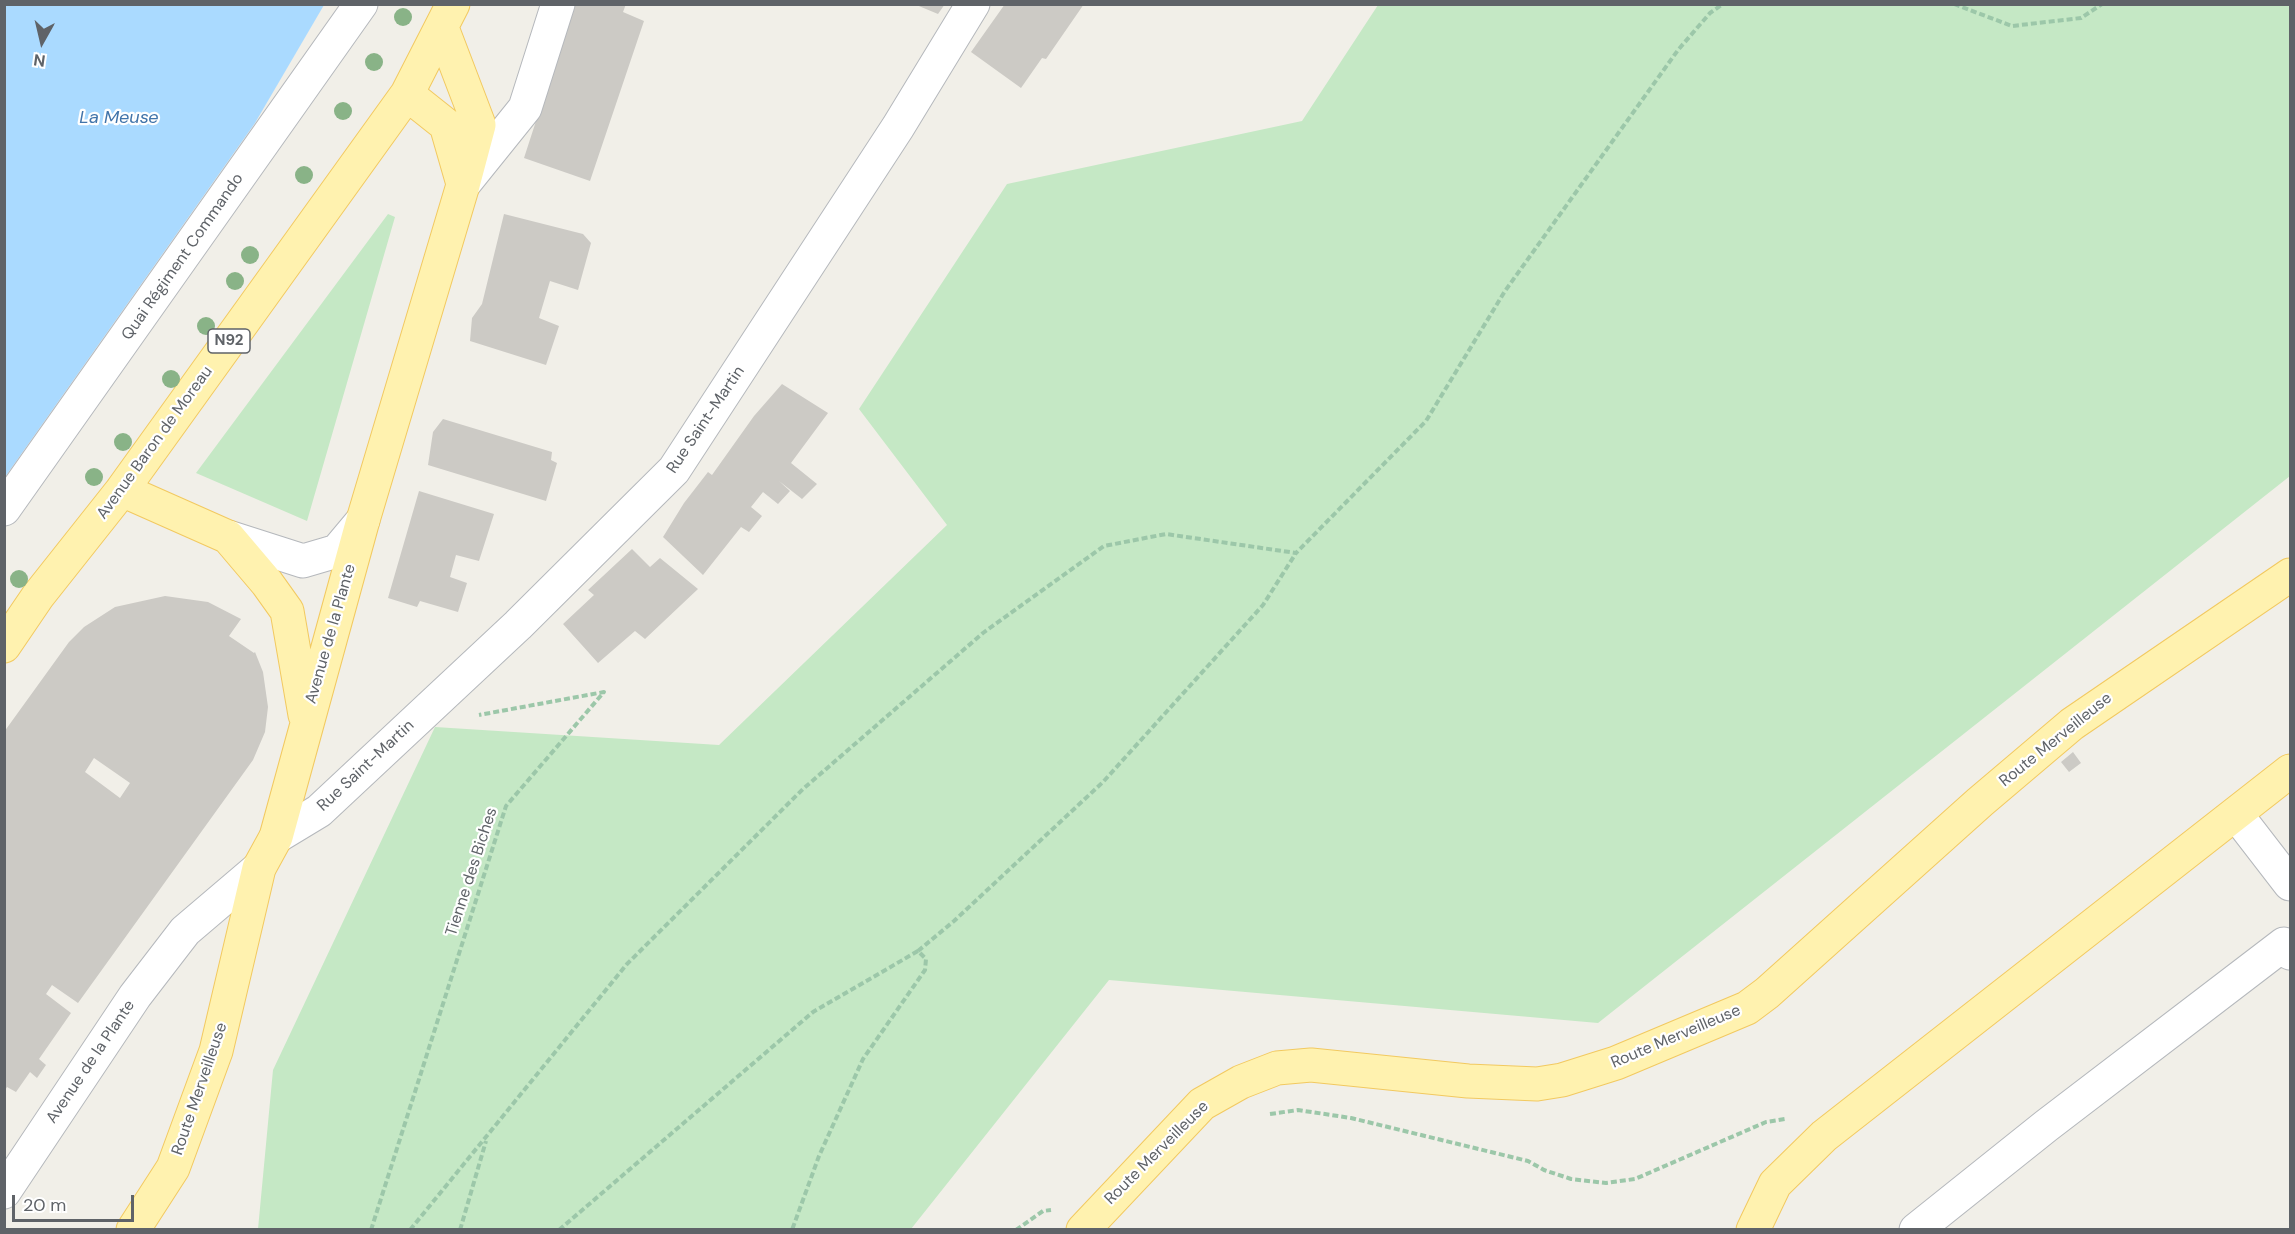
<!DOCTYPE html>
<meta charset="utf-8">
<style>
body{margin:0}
#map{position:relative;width:2295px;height:1234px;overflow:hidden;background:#f1efe8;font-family:"DM Sans",sans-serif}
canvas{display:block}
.frame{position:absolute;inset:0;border:6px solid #5f6368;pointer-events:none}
.north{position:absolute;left:12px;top:12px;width:60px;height:60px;-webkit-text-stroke:4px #fff;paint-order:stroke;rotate:188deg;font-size:16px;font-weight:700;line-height:24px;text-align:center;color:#5f6368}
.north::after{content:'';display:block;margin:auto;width:21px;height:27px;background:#5f6368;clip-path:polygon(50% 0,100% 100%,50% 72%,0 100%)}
.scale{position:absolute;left:12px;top:1195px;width:122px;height:27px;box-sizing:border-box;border:3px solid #5f6368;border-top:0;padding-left:8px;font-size:18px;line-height:21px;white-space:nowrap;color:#5f6368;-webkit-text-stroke:4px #fff;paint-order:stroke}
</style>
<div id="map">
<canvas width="2295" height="1234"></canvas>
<div class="frame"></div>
<div class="north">N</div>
<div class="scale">20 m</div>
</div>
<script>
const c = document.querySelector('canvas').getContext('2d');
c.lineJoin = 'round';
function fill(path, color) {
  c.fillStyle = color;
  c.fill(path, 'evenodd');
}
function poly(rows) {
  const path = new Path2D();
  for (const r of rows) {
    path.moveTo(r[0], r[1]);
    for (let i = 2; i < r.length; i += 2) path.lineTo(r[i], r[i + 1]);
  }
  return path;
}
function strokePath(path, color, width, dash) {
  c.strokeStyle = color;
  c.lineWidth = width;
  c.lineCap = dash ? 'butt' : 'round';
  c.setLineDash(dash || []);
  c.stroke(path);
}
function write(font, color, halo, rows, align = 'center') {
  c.font = font + ' "DM Sans",sans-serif';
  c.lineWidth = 4.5;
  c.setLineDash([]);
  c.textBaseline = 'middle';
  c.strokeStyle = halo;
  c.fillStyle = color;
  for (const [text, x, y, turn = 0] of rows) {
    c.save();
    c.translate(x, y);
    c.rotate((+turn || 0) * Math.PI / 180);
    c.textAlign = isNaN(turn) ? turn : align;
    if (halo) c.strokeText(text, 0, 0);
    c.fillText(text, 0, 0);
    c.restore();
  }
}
fill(poly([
 [1378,5,2290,5,2290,476,1598,1023,1109,980,911,1229,258,1229,273,1070,435,727,719,745,947,525,859,409,1007,184,1302,121],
 [388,214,395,217,307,521,196,473]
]), '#c5e8c5');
fill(poly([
 [5,4,324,5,255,123,5,477]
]), '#aadaff');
fill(poly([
 [574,4,626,4,623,12,644,21,590,181,524,158],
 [914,4,945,4,938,14],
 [1005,4,1084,4,1046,59,1042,58,1021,88,971,52],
 [504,214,583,234,591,243,578,290,550,281,539,318,559,326,546,365,470,341,472,318,482,304],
 [782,384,828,413,791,463,817,484,802,499,779,481,790,491,778,504,763,492,751,507,762,516,749,532,741,527,703,575,663,537,684,503,708,472,712,475,754,416],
 [443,419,552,452,551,460,557,463,546,501,428,465,433,432],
 [419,491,494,514,479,561,456,555,450,577,467,583,458,612,420,601,417,607,388,598],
 [632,549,650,567,660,558,698,589,645,639,635,631,598,663,563,624,594,595,588,590],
 [165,596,208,602,241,619,229,636,254,653,255,652,263,672,268,707,265,732,253,760,78,1003,52,985,46,994,71,1013,39,1059,46,1065,37,1078,30,1072,16,1092,7,1087,4,1092,4,732,69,642,84,627,115,607],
 [94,758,130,783,120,798,85,772],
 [2073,752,2081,763,2069,772,2061,762]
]), '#cccac5');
const minor = poly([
 [463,185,525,108,558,4],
 [4,509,361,4],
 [228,537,303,561,337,551,363,520],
 [2236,814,2290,884],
 [276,837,319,811,518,625,674,470,898,127,973,4],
 [4,1192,135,996,185,931,259,868],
 [1916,1230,2046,1126,2284,944,2290,953]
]);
const major = poly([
 [407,94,446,125,463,184],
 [122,490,228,537,267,583,287,611,305,715],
 [4,646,38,596,122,490,407,94,453,4],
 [133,1230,173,1168,216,1051,259,868,276,837,363,520,463,185,479,125,442,28],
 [1083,1230,1202,1104,1241,1082,1277,1068,1311,1065,1468,1081,1537,1084,1562,1080,1616,1063,1747,1008,1767,993,1980,802,2072,724,2290,575],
 [1753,1230,1775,1184,1824,1136,2290,771]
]);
strokePath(minor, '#b5b8bc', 35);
strokePath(major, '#f2c960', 35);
strokePath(poly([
 [1954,4,2012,26,2081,18,2102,4],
 [918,951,954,921,1103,782,1263,605,1296,553],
 [1270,1114,1298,1110,1351,1118,1528,1161,1544,1170,1571,1179,1606,1183,1635,1179,1766,1122,1785,1119],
 [371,1230,506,806,604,692,479,715],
 [410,1230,627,964,803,789,983,633,1104,546,1166,534,1296,553,1426,421,1505,291,1678,50,1710,13,1723,4],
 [460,1230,486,1141],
 [559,1230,813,1012,918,951,926,959,925,970,863,1059,819,1156,792,1230],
 [1016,1230,1043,1211,1051,1210]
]), '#9cc7a9', 4, [6, 3]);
strokePath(minor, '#fff', 33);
strokePath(major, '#fff2af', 33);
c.fillStyle = '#89b387';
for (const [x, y] of [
 [403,17],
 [374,62],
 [343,111],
 [304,175],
 [250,255],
 [235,281],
 [206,326],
 [171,379],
 [123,442],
 [94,477],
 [19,579]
]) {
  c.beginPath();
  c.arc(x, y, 9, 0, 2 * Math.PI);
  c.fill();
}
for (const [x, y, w] of [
 [229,341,42]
]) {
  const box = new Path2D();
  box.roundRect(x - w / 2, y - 12, w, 24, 4.5);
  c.fillStyle = '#fff';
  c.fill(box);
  strokePath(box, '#5f6368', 1.5);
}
write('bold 15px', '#5f6368', null, [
 ["N92",229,341]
]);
write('16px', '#5f6368', '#fff', [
 ["Quai Régiment Commando",183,257,-55],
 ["Rue Saint-Martin",706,420,-56],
 ["Avenue Baron de Moreau",155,443,-54],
 ["Avenue de la Plante",331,634,-74],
 ["Route Merveilleuse",2056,740,-39],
 ["Rue Saint-Martin",366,766,-43],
 ["Tienne des Biches",472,872,-72],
 ["Route Merveilleuse",1676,1037,-23],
 ["Avenue de la Plante",91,1062,-56],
 ["Route Merveilleuse",200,1089,-71],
 ["Route Merveilleuse",1157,1153,-45]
]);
write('italic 18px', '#4174aa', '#fff', [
 ["La Meuse",119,118]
]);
</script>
